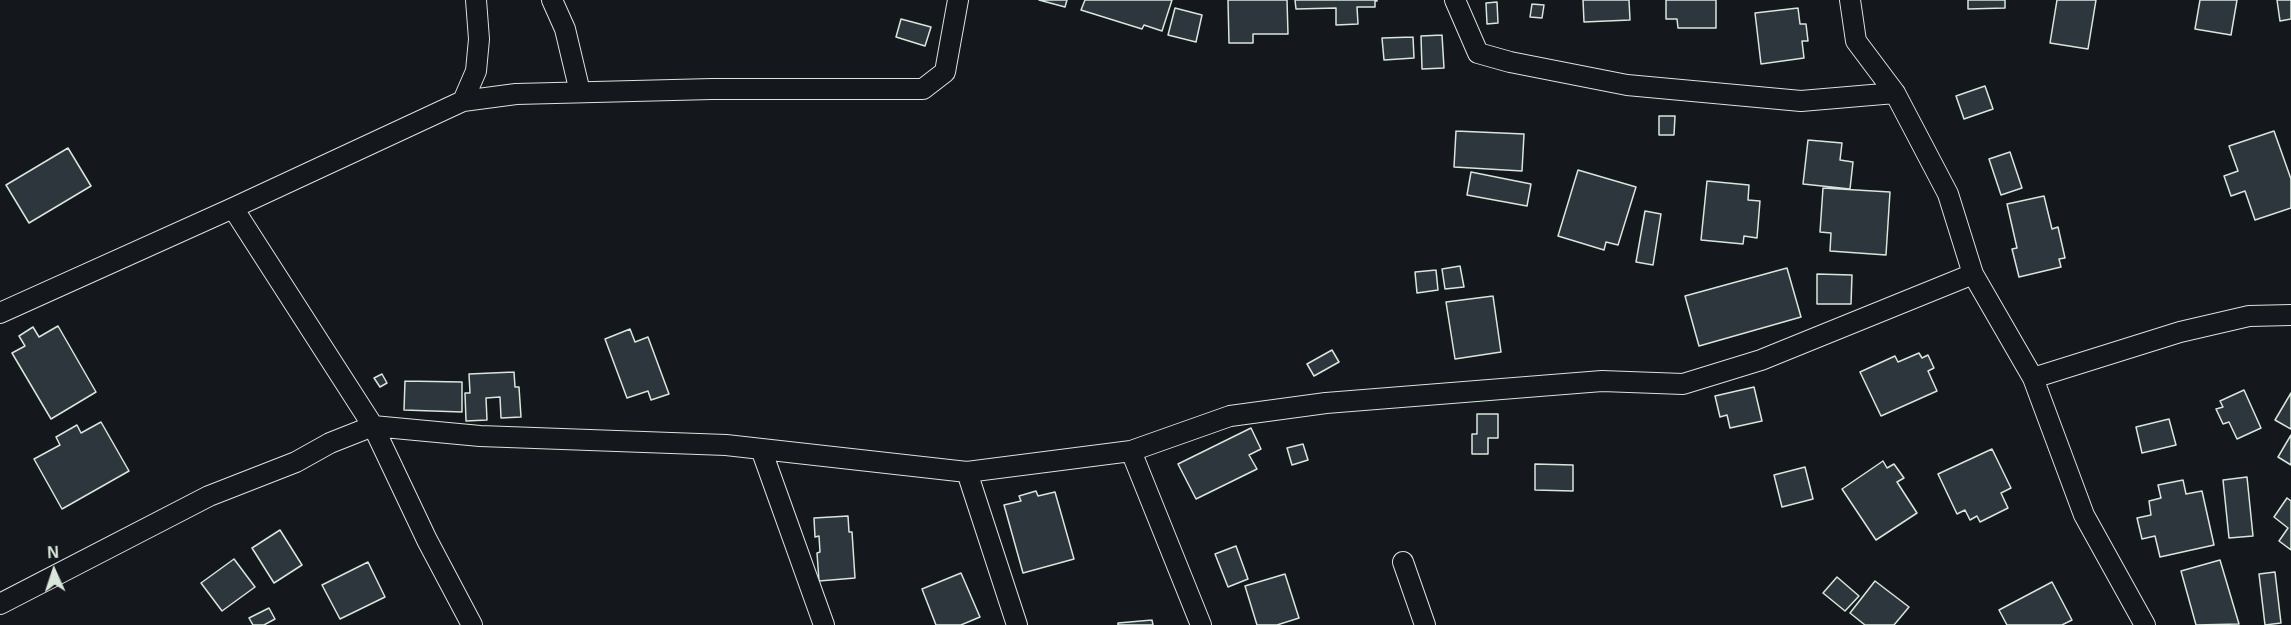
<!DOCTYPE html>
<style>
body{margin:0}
#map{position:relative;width:2291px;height:625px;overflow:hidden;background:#14181c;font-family:Helvetica,sans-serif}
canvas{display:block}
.north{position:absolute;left:24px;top:541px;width:60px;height:60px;-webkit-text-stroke:4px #14181c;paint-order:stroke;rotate:357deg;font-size:16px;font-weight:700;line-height:24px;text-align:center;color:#d8e6dc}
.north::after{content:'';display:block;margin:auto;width:21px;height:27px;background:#d8e6dc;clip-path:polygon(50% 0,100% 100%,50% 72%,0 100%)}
</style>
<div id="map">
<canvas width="2291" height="625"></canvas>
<div class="north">N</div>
</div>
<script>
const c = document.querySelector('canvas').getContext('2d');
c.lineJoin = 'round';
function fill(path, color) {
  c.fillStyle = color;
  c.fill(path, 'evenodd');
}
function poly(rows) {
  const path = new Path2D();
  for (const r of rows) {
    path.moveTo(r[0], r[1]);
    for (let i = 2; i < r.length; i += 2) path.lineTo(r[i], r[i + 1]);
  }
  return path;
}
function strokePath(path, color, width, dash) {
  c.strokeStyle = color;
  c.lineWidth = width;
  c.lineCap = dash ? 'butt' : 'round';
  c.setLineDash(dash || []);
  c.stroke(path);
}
const building = poly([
 [1039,0,1067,0,1065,7,1039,0],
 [1085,0,1172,0,1162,31,1144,25,1142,29,1081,10,1085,0],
 [1228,0,1287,0,1288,34,1253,34,1253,43,1229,43,1228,0],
 [1295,0,1377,0,1377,1,1375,1,1375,7,1357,7,1358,24,1336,25,1336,8,1296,9,1295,0],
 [1583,0,1629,0,1630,20,1584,22,1583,0],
 [1666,0,1716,0,1716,28,1678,28,1677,19,1666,19,1666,0],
 [1968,0,2005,0,2005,8,1968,9,1968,0],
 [2057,0,2096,0,2088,49,2050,43,2057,0],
 [2200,0,2237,0,2231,35,2195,29,2200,0],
 [2277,0,2291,0,2291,19,2280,21,2277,0],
 [1497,2,1498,23,1487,24,1486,3,1497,2],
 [1532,4,1544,5,1542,18,1530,17,1532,4],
 [1175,8,1202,15,1196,42,1168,35,1175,8],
 [1798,8,1800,24,1806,24,1808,41,1802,41,1804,58,1761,64,1755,13,1798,8],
 [901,19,931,27,925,46,896,37,901,19],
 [1442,35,1444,68,1422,69,1421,36,1442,35],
 [1413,37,1414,58,1384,60,1382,38,1413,37],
 [1985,86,1993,109,1964,119,1956,96,1985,86],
 [1659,116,1675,116,1674,135,1659,135,1659,116],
 [1456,131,1524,134,1522,171,1454,167,1456,131],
 [2274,131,2291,179,2291,208,2255,220,2245,191,2231,196,2224,176,2238,171,2229,146,2274,131],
 [1808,140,1842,143,1840,160,1853,162,1850,189,1803,184,1808,140],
 [68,148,91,186,29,223,6,185,68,148],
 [2010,152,2022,188,2001,195,1989,159,2010,152],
 [1578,170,1636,187,1618,245,1606,242,1604,250,1558,236,1578,170],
 [1471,172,1531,184,1527,206,1467,195,1471,172],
 [1707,181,1749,185,1748,200,1760,201,1757,238,1744,236,1743,244,1701,240,1707,181],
 [1823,188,1890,192,1886,255,1830,251,1831,233,1820,232,1823,188],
 [2044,196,2052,229,2058,227,2065,258,2059,259,2061,267,2019,277,2012,249,2017,248,2007,204,2044,196],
 [1645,211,1661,214,1653,265,1636,262,1645,211],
 [1460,266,1464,287,1445,289,1442,269,1460,266],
 [1787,268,1801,317,1699,346,1685,296,1787,268],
 [1436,270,1438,290,1417,293,1415,272,1436,270],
 [1817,274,1852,275,1851,304,1817,304,1817,274],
 [1493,296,1501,352,1455,359,1446,302,1493,296],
 [58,326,96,392,51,419,12,353,25,346,19,336,33,327,39,337,58,326],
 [630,329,635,342,648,337,669,394,651,400,648,391,627,398,605,339,630,329],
 [1332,350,1339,362,1314,376,1307,364,1332,350],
 [1919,353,1922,358,1928,355,1934,368,1928,371,1937,391,1881,416,1860,372,1895,356,1898,362,1919,353],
 [514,372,515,387,519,387,521,417,501,418,500,397,486,398,487,420,466,421,465,393,470,393,469,374,514,372],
 [382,374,387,383,380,387,374,378,382,374],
 [405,381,462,382,462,412,404,410,405,381],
 [1754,387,1762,421,1730,428,1727,415,1720,417,1715,396,1754,387],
 [2244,390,2261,428,2237,439,2229,422,2223,424,2216,409,2223,407,2220,401,2244,390],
 [2291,393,2291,429,2275,420,2291,393],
 [1477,414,1498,414,1498,438,1488,438,1488,454,1472,454,1472,434,1477,434,1477,414],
 [2169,419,2176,445,2142,453,2136,427,2169,419],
 [101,422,129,471,62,509,34,459,60,445,56,437,77,425,81,433,101,422],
 [1251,428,1261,449,1249,455,1257,469,1196,499,1178,464,1251,428],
 [2291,435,2291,465,2278,457,2291,435],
 [1303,444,1308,460,1292,465,1287,448,1303,444],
 [1992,449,2011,488,2001,493,2008,508,1980,522,1977,516,1970,520,1965,510,1957,514,1938,474,1992,449],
 [1883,461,1887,468,1894,464,1904,478,1897,482,1917,513,1876,540,1842,489,1883,461],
 [1535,464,1573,465,1573,491,1535,490,1535,464],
 [1805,467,1813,499,1782,507,1774,475,1805,467],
 [2247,477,2253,536,2229,538,2223,480,2247,477],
 [2183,480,2186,494,2202,491,2214,545,2160,557,2155,536,2142,539,2137,518,2151,515,2149,501,2161,498,2158,485,2183,480],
 [1036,491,1038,496,1055,492,1074,559,1023,573,1004,505,1021,501,1019,496,1036,491],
 [2287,498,2291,501,2291,550,2279,541,2288,528,2274,517,2287,498],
 [848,516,849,532,852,532,855,578,819,581,817,553,820,552,819,536,815,537,814,518,848,516],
 [280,530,302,565,274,583,252,548,280,530],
 [1236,546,1248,579,1228,587,1215,554,1236,546],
 [234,559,255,587,222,611,201,583,234,559],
 [2220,560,2239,624,2196,625,2181,571,2220,560],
 [368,562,385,597,340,619,322,585,368,562],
 [2275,572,2281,623,2265,625,2259,574,2275,572],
 [961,573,980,617,961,625,936,625,922,589,961,573],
 [1285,574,1299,618,1277,625,1257,625,1245,586,1285,574],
 [1837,577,1859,596,1845,611,1823,593,1837,577],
 [1875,581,1909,607,1894,625,1865,625,1850,613,1875,581],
 [2052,582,2072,620,2062,625,2007,625,1999,610,2052,582],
 [269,608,275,619,264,625,253,625,249,618,269,608],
 [1152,620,1153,625,1118,625,1118,623,1152,620]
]);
fill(building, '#2c363c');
strokePath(building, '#d8e6dc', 1.5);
const street = poly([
 [552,0,565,29,580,92],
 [1455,0,1478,53,1510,62,1627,85,1801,101,1895,93],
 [1850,0,1856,41,1895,93,1948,194,1973,274,2033,378,2084,515,2145,625],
 [463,101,516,94,712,89,923,89,945,72,958,0],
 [233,208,373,426,427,540,472,625],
 [0,313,233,208,463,101,476,71,479,39,476,0],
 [2033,378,2180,332,2249,316,2291,315],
 [761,449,824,625],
 [1131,451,1201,625],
 [967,472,1017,625],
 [1403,562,1425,625],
 [0,604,209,496,296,462,330,443,373,426,480,436,726,445,967,472,1131,451,1230,416,1326,403,1602,381,1683,384,1761,360,1973,274]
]);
strokePath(street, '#d8e6dc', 22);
strokePath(street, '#14181c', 20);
</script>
